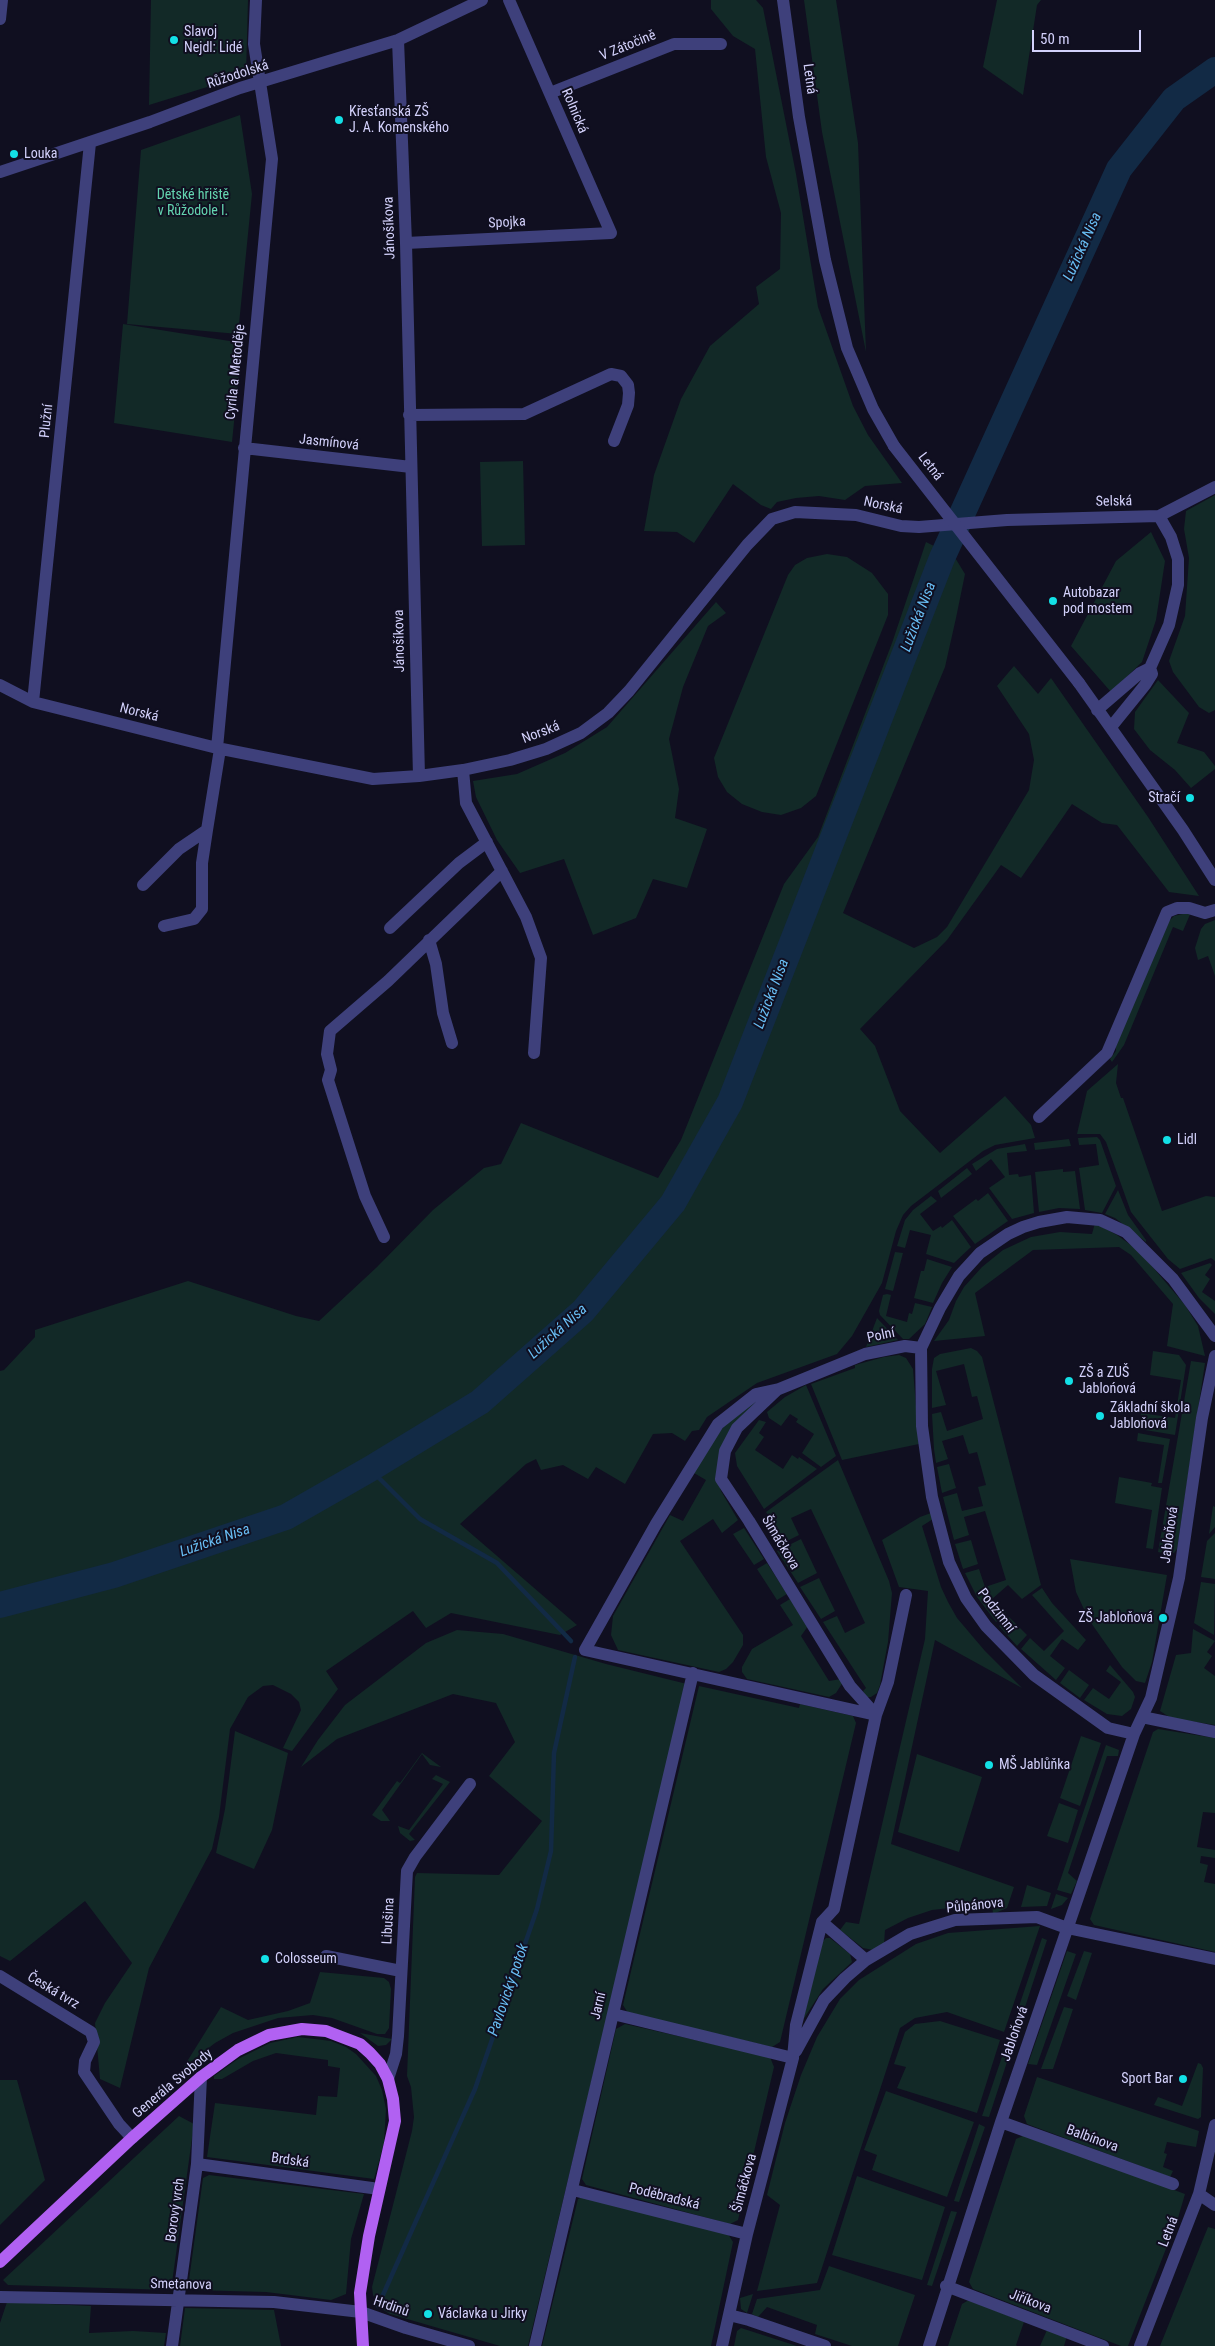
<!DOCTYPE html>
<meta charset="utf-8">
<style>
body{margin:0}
#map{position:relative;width:1215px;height:2346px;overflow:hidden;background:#100f20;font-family:"Roboto Condensed",sans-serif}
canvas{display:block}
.scale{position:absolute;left:1032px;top:30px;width:109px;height:22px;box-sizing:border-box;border:2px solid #d3d1fb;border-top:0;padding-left:6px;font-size:15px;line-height:18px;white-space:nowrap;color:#d3d1fb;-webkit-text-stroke:4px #100f20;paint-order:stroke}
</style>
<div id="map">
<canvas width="1215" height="2346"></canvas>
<div class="scale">50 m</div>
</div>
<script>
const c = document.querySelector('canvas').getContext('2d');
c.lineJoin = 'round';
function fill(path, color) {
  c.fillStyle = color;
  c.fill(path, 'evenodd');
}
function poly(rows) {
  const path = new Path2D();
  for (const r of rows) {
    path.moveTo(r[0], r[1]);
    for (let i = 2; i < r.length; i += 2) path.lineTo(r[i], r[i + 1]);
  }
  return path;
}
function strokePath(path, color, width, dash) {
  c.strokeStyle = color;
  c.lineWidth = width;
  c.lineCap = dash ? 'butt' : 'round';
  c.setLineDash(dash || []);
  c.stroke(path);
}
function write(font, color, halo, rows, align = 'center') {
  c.font = font + ' "Roboto Condensed",sans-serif';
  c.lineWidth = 4;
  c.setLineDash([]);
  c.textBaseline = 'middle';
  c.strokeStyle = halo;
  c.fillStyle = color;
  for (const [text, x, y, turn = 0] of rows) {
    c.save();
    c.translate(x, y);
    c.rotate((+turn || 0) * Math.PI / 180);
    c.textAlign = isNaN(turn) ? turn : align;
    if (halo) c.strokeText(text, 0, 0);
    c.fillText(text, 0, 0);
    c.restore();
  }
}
fill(poly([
 [151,0,248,0,246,75,149,105],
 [711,0,756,0,763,8,796,174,818,307,853,406,868,435,902,483,865,486,845,500,819,496,796,498,777,502,771,509,761,505,733,484,694,543,677,532,644,531,654,475,681,399,710,346,759,304,756,287,780,269,781,213,766,157,755,49,733,36,711,9],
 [804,0,836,0,858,143,866,352,822,132],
 [997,0,1041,0,1037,5,1023,95,983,67],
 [240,115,252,194,238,334,127,324,141,150],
 [123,324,242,343,232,442,114,423],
 [523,461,525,545,482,546,480,462],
 [1215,495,1215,710,1209,713,1199,707,1173,672,1169,661,1185,616,1189,558,1184,529,1186,511],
 [1151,532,1165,561,1156,620,1142,662,1111,692,1071,646,1116,561],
 [926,542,954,556,965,574,956,618,945,667,843,913,914,948,937,937,947,927,1029,790,1034,760,1029,734,997,686,1014,666,1038,694,1051,678,1148,817,1199,896,1169,892,1117,825,1102,823,1072,804,1021,878,1001,865,947,940,860,1029,875,1046,900,1111,940,1153,1005,1096,1031,1125,1035,1138,995,1145,983,1151,911,1206,903,1215,896,1231,882,1283,852,1336,837,1354,757,1383,707,1417,699,1430,692,1431,685,1441,672,1433,653,1434,625,1484,596,1467,588,1479,563,1465,541,1470,536,1459,526,1464,460,1524,577,1625,560,1635,451,1613,426,1628,413,1611,326,1671,338,1689,292,1751,283,1748,301,1710,299,1702,291,1694,273,1685,263,1686,248,1697,230,1729,219,1817,212,1849,149,1968,120,2088,100,2079,95,2023,105,2003,132,1963,85,1901,10,1961,0,1956,0,1371,4,1370,35,1337,35,1330,188,1281,296,1316,319,1321,377,1267,433,1210,484,1168,501,1164,521,1123,658,1178,681,1140,784,884,818,837,892,643],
 [827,554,847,557,872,573,888,594,888,615,816,796,801,808,781,815,762,812,742,804,727,792,718,777,714,758,788,575,795,565,807,558],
 [716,602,726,613,708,626,683,687,669,739,679,789,675,818,707,829,687,888,653,879,636,918,593,935,564,859,520,873,497,840,476,797,473,781,517,774,565,753,607,727],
 [1158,680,1189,713,1177,743,1204,752,1215,766,1215,769,1191,788,1175,770,1150,750,1134,729,1135,712],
 [1191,912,1183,931,1173,927,1124,1045,1112,1062,1110,1059,1116,1051,1116,1043,1168,922,1174,916],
 [1215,920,1215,976,1208,956,1198,960,1195,948,1201,929,1205,924],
 [1118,1064,1116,1083,1121,1098,1123,1098,1162,1211,1206,1196,1215,1197,1215,1261,1211,1258,1180,1269,1168,1259,1131,1212,1106,1142,1100,1134,1077,1134,1087,1091],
 [1097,1137,1100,1140,1116,1186,1102,1213,1085,1210,1079,1168,1099,1165,1096,1144,1079,1145,1078,1138],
 [1069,1139,1071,1146,1035,1150,1034,1143],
 [1025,1144,1027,1151,1007,1153,1009,1175,1018,1174,1019,1177,1031,1175,1034,1213,1012,1219,989,1188,1005,1177,991,1159,976,1171,972,1164,997,1149],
 [967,1168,972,1174,941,1198,938,1191],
 [1063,1169,1063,1172,1075,1171,1080,1209,1059,1208,1039,1212,1035,1172],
 [1118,1190,1128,1215,1146,1240,1146,1242,1115,1218,1105,1214],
 [988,1193,1008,1221,975,1244,953,1216,976,1199,978,1201],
 [931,1196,937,1201,920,1214,933,1231,941,1226,942,1228,952,1220,971,1247,954,1263,926,1254,931,1235,910,1230,905,1248,897,1246,905,1220,913,1210],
 [1095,1223,1117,1235,1139,1251,1185,1305,1198,1326,1205,1356,1167,1346,1173,1304,1131,1255,1119,1247,1033,1250,975,1293,985,1336,934,1341,949,1320,956,1301,964,1287,982,1267,1003,1250,1031,1237,1060,1232,1092,1234],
 [895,1252,903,1253,893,1291,885,1289],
 [927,1259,952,1267,942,1283,933,1303,914,1298,921,1271,924,1271],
 [1210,1263,1212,1265,1205,1275,1210,1279,1202,1292,1215,1301,1215,1314,1199,1298,1181,1273],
 [887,1294,891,1295,886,1316,907,1322,909,1313,912,1314,915,1303,932,1307,925,1324,909,1339,903,1339,880,1315,879,1311,883,1295],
 [877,1318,898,1340,866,1347],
 [971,1348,977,1351,982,1357,1041,1585,1022,1599,1008,1585,992,1599,1006,1613,996,1622,977,1597,965,1573,979,1569,985,1587,1006,1580,985,1511,964,1517,969,1535,954,1540,943,1497,957,1493,962,1511,983,1506,978,1487,986,1485,977,1452,969,1454,963,1435,942,1441,948,1459,936,1463,934,1449,932,1414,941,1412,947,1431,983,1419,977,1396,972,1397,964,1364,936,1371,946,1405,932,1408,932,1369,934,1358,940,1354],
 [1153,1351,1179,1355,1186,1365,1175,1435,1139,1429,1141,1413,1175,1418,1181,1380,1150,1375],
 [899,1355,906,1358,913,1369,919,1444,842,1460,811,1384,855,1368,855,1365,884,1357],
 [1191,1361,1205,1363,1177,1549,1174,1553,1167,1554,1158,1552],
 [806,1385,836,1456,821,1467,802,1453,814,1434,796,1422,798,1419,790,1414,781,1426,769,1418,767,1412,785,1397],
 [759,1398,717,1474,721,1491,738,1520,722,1533,713,1519,680,1541,743,1635,743,1645,733,1662,726,1669,719,1672,618,1650,611,1635,613,1616,670,1515,683,1521,706,1480,694,1473,702,1456,727,1422],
 [759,1420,766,1422,759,1433,764,1437,755,1450,783,1469,792,1455,798,1459,799,1457,817,1469,764,1509,737,1466,735,1453],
 [1138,1433,1170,1439,1162,1483,1158,1483,1164,1445,1137,1441],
 [838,1460,889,1581,892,1593,888,1642,880,1685,877,1693,871,1697,866,1697,863,1691,866,1688,823,1622,837,1616,845,1633,865,1623,811,1509,791,1518,799,1535,785,1542,766,1512],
 [949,1464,956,1488,942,1493,937,1467],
 [1119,1477,1152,1483,1151,1486,1162,1488,1153,1549,1146,1548,1152,1510,1115,1503],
 [1213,1506,1215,1507,1215,1527,1209,1534],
 [931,1513,933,1519,922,1526,941,1587,948,1602,957,1618,985,1651,1022,1688,935,1640,891,1844,1014,1887,1007,1908,993,1914,992,1903,932,1910,908,1918,885,1930,884,1944,873,1950,863,1948,840,1930,846,1922,859,1924,925,1639,928,1591,899,1587,882,1540,920,1517],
 [744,1528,764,1559,754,1565,733,1534],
 [1215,1533,1215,1579,1201,1577,1207,1541],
 [801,1539,817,1573,798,1583,777,1551],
 [971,1540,978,1564,963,1569,955,1544],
 [1070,1559,1167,1575,1152,1662,1145,1683,1136,1681,1122,1667,1089,1620,1076,1592],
 [767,1563,787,1594,777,1600,757,1569],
 [819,1578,835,1611,821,1619,800,1587],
 [1201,1582,1215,1584,1214,1635,1194,1623],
 [1042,1588,1052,1603,1086,1640,1078,1650,1062,1639,1050,1656,1065,1668,1056,1680,1021,1649,1030,1638,1044,1651,1064,1631,1032,1595],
 [790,1599,808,1626,801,1636,829,1681,841,1679,843,1682,836,1693,829,1697,747,1679,742,1672,742,1667,752,1649,793,1625,780,1605],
 [1009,1617,1027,1635,1017,1646,999,1626],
 [1193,1629,1215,1641,1207,1652,1212,1656,1204,1668,1215,1676,1215,1725,1171,1718,1160,1711,1176,1655,1191,1653],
 [457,1630,503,1634,606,1664,687,1684,528,2346,500,2346,390,2314,380,2308,373,2295,372,2287,412,2131,414,2117,411,2087,407,2076,415,1877,417,1873,499,1875,542,1821,489,1776,515,1742,496,1703,453,1694,337,1739,301,1767,318,1740,345,1705,426,1643],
 [1110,1665,1133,1692,1135,1697,1131,1709,1122,1716,1107,1714,1084,1700,1093,1688,1109,1699,1121,1682,1106,1671],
 [1069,1670,1089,1685,1080,1698,1060,1683],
 [699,1686,799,1708,800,1704,853,1716,856,1723,780,2042,772,2047,628,2013,623,2005],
 [1158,1729,1215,1738,1215,1813,1203,1812,1197,1847,1215,1850,1215,1858,1201,1856,1200,1863,1208,1865,1204,1882,1215,1884,1215,1952,1094,1925,1090,1919,1153,1732],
 [235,1731,288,1753,272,1830,254,1869,216,1853,225,1809],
 [1081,1736,1101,1743,1080,1806,1060,1798],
 [1106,1745,1119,1750,1118,1756,1107,1756,1068,1873,1077,1881,1071,1894,1057,1890],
 [422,1753,441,1767,430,1765,422,1754,382,1810,390,1821,381,1821,372,1815,397,1781,400,1783],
 [917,1754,982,1777,959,1852,898,1832],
 [436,1775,450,1782,409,1834,415,1840,410,1841,400,1833,398,1826,409,1830,443,1784,432,1779],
 [1059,1803,1078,1810,1068,1843,1047,1836],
 [1027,1885,1051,1893,1047,1906,1021,1907],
 [1056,1894,1068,1898,1062,1905,1051,1909],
 [1040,1926,1004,2032,947,2012,915,2018,900,2028,817,2283,757,2291,780,2205,767,2195,785,2123,801,2075,817,2037,840,1999,859,1980,916,1944,948,1933],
 [826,1938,830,1938,850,1954,852,1962,823,1989,803,2020,822,1942],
 [1042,1938,1047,1940,989,2117,982,2116],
 [1067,1951,1076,1954,1037,2065,1028,2064],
 [1084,1951,1092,1953,1076,2000,1067,1996],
 [320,1972,384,1978,389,1982,391,1989,389,2028,385,2034,377,2034,332,2018,313,2015,278,2018,233,2033,215,2043,183,2068,221,2007,248,2020,288,2011,310,2003],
 [1064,2007,1073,2009,1053,2069,1041,2069],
 [940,2021,1000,2040,977,2113,897,2088,906,2067,894,2064,905,2032,915,2024],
 [625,2024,770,2057,774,2067,738,2220,730,2224,586,2185,582,2179,616,2029],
 [360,2033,392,2039,386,2045,378,2046],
 [298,2037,331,2041,346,2047,356,2054,376,2076,382,2090,386,2109,384,2143,374,2179,207,2157,215,2103,316,2115,318,2096,337,2097,340,2068,328,2066,328,2060,276,2053,253,2061,222,2079,214,2079,214,2076,238,2059,270,2043],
 [1198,2063,1201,2064,1203,2068,1201,2117,1198,2119,1154,2105,1158,2097,1182,2106],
 [1037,2077,1199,2131,1196,2147,1167,2142,1164,2153,1167,2154,1163,2167,1173,2171,1170,2177,1027,2124,1024,2116],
 [0,2080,17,2080,45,2180,0,2225],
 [886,2091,974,2122,947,2197,872,2170,877,2155,864,2150],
 [179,2116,194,2124,171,2290,8,2285,3,2280],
 [979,2124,985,2127,959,2202,954,2201],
 [1025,2135,1185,2194,1178,2218,1128,2346,1121,2346,973,2289,969,2282,1016,2139],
 [209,2175,364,2194,351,2239,346,2294,331,2300,266,2292,192,2290,189,2280,203,2178],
 [857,2176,945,2207,922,2280,832,2255],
 [584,2196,728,2234,733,2242,711,2346,542,2346,578,2199],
 [951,2211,957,2212,932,2286,927,2285],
 [1208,2227,1215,2229,1215,2346,1160,2346],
 [829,2266,915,2295,898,2346,852,2346,815,2334,817,2325,767,2307,758,2317,752,2314,757,2299,820,2290],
 [753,2294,747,2313,741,2309,740,2298],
 [969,2300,1024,2322,1016,2345,1017,2346,948,2346,962,2304],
 [7,2302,91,2306,89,2333,133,2331,166,2333,164,2346,0,2346,0,2323],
 [185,2308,274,2310,281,2346,180,2346],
 [741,2328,797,2346,734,2346,737,2331],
 [1047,2330,1067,2336,1064,2346,1040,2346]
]), '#122927');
strokePath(poly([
 [370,1469,420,1519,497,1563,571,1641],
 [378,2306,475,2089,537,1909,551,1851,554,1753,575,1657]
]), '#122a45', 4.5);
strokePath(poly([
 [0,1605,114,1575,286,1517,370,1469,480,1402,583,1311,673,1203,730,1102,942,558,1119,169,1174,99,1215,70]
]), '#122a45', 26);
strokePath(poly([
 [783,0,799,117,825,260,847,348,873,409,894,446],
 [0,19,2,0],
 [398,40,406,243,419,776],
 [550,93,674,44,721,44],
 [0,172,150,122,240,88,398,40,482,0],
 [406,243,611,233,509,0],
 [409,415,524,414,611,374,621,376,628,385,629,393,628,405,614,441],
 [244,448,411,467],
 [1079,683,1183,830,1215,880],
 [0,685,33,702,217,748,373,779,419,776,463,770,510,760,546,749,581,733,608,713,629,691,747,545,772,519,795,512,856,515,901,526,919,527,1007,520,1159,516,1215,487],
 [33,702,90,143],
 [1097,710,1140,673,1150,668,1169,625,1178,585,1178,559,1171,537,1159,516],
 [1111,727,1145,685,1152,674,1150,668],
 [217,748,272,159,254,44,256,0],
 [463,770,466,803,526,917,541,958,534,1053],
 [143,885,179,849,207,830,220,749],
 [164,926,194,919,202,909,202,863,207,830],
 [390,928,459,863,487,842],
 [429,940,436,964,443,1013,452,1043],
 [1039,1117,1107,1053,1167,912,1177,908,1189,908,1205,913,1215,910],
 [384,1237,365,1196,328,1080,331,1070,327,1054,330,1031,388,981,502,871],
 [1215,1336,1173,1279,1126,1232,1100,1220,1067,1217,1039,1222,1023,1227,1008,1234,980,1253,959,1276,940,1308,921,1348,922,1426,932,1497,949,1562,966,1598,986,1626,1034,1675,1108,1728,1134,1734,1142,1717,1215,1732],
 [777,1390,737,1428,725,1451,721,1479,749,1521,850,1686,876,1715],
 [876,1715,585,1650,656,1524,718,1424,756,1394,779,1389,865,1354,905,1346,921,1348],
 [1142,1717,1151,1698,1179,1578,1202,1418,1215,1356],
 [822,1922,866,1960],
 [326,1956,401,1971],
 [0,1976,91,2032,94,2042,85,2061,84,2072,119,2124,132,2138],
 [613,2014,793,2058],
 [796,2051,824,2000,845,1978,866,1960,910,1934,955,1920,1037,1917,1067,1928,1215,1959],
 [388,2079,396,2054,398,2036,407,1871,415,1857,470,1784],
 [1001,2122,1173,2184],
 [197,2164,379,2189],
 [573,2190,747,2234],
 [1199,2194,1215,2205],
 [946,2286,1103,2346],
 [0,2297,274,2302,361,2312,406,2328,469,2346],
 [729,2315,749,2320,825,2346],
 [172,2346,197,2164,201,2077],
 [535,2346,693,1673],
 [722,2346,747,2234,793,2058,796,2025,822,1922,834,1909,876,1715,888,1682,906,1595],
 [929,2346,1001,2122,1134,1734],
 [1140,2346,1199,2194,1215,2125]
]), '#3e407b', 12);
strokePath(poly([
 [0,2262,132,2138,201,2077,238,2050,269,2035,302,2029,326,2031,360,2044,370,2053,380,2064,388,2079,393,2099,395,2121,369,2236,360,2293,363,2346]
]), '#b161f2', 12);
strokePath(poly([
 [894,446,1079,683]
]), '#3e407b', 12);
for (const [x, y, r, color] of [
 [174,40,5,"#13e0e6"],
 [339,120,5,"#13e0e6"],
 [14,154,5,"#13e0e6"],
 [1053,601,5,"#13e0e6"],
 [1190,798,5,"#13e0e6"],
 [1167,1140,5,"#13e0e6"],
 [1069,1381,5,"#13e0e6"],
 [1100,1416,5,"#13e0e6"],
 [1163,1618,5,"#13e0e6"],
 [989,1765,5,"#13e0e6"],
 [265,1959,5,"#13e0e6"],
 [1183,2079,5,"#13e0e6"],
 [428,2314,5,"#13e0e6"]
]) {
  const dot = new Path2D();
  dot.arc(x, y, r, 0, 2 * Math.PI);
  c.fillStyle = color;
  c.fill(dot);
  strokePath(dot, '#100f20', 2);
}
write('14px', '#d3d1fb', '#100f20', [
 ["Slavoj",184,32],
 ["Nejdl: Lidé",184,48],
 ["Křesťanská ZŠ",349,112],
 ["J. A. Komenského",349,128],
 ["Louka",24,154],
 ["Autobazar",1063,593],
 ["pod mostem",1063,609],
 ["Stračí",1180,798,"right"],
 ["Lidl",1177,1140],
 ["ZŠ a ZUŠ",1079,1373],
 ["Jablońová",1079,1389],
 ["Základní škola",1110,1408],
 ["Jabloňová",1110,1424],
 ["ZŠ Jabloňová",1153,1618,"right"],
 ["MŠ Jablůňka",999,1765],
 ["Colosseum",275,1959],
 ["Sport Bar",1173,2079,"right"],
 ["Václavka u Jirky",438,2314]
], 'left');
write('14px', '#d3d1fb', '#100f20', [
 ["V Zátočině",628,46,-22],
 ["Růžodolská",238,75,-18],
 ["Letná",809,79,82],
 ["Rolnická",574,111,67],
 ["Spojka",507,223,-3],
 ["Jánošíkova",390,228,-92],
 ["Cyrila a Metoděje",236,372,-84],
 ["Plužní",47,421,-84],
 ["Jasmínová",329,443,6],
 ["Letná",930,467,52],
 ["Selská",1114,502,-1],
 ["Norská",883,506,12],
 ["Jánošíkova",400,641,-91],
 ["Norská",139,713,14],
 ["Norská",541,733,-21],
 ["Polní",881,1336,-12],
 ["Jabloňová",1170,1535,-82],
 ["Šimáčkova",780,1543,59],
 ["Podzimní",996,1611,52],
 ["Půlpánova",975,1906,-6],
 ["Libušina",389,1921,-87],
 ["Česká tvrz",53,1991,31],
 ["Jarní",599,2006,-77],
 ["Jabloňová",1015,2034,-71],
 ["Generála Svobody",173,2084,-40],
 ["Balbínova",1092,2139,20],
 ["Brdská",290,2161,8],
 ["Šimáčkova",745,2183,-75],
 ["Poděbradská",664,2197,14],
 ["Borový vrch",176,2210,-82],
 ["Letná",1169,2232,-69],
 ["Smetanova",181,2285,1],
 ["Jiříkova",1030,2302,21],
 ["Hrdinů",391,2307,19]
]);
write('14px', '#64d5b0', '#100f20', [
 ["Dětské hřiště",193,195],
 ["v Růžodole I.",193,211]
]);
write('italic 15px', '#68bdf3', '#100f20', [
 ["Lužická Nisa",1083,247,-66],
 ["Lužická Nisa",919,617,-69],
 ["Lužická Nisa",772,994,-69],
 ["Lužická Nisa",558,1332,-42],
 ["Lužická Nisa",215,1541,-19],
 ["Pavlovický potok",509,1990,-71]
]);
</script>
